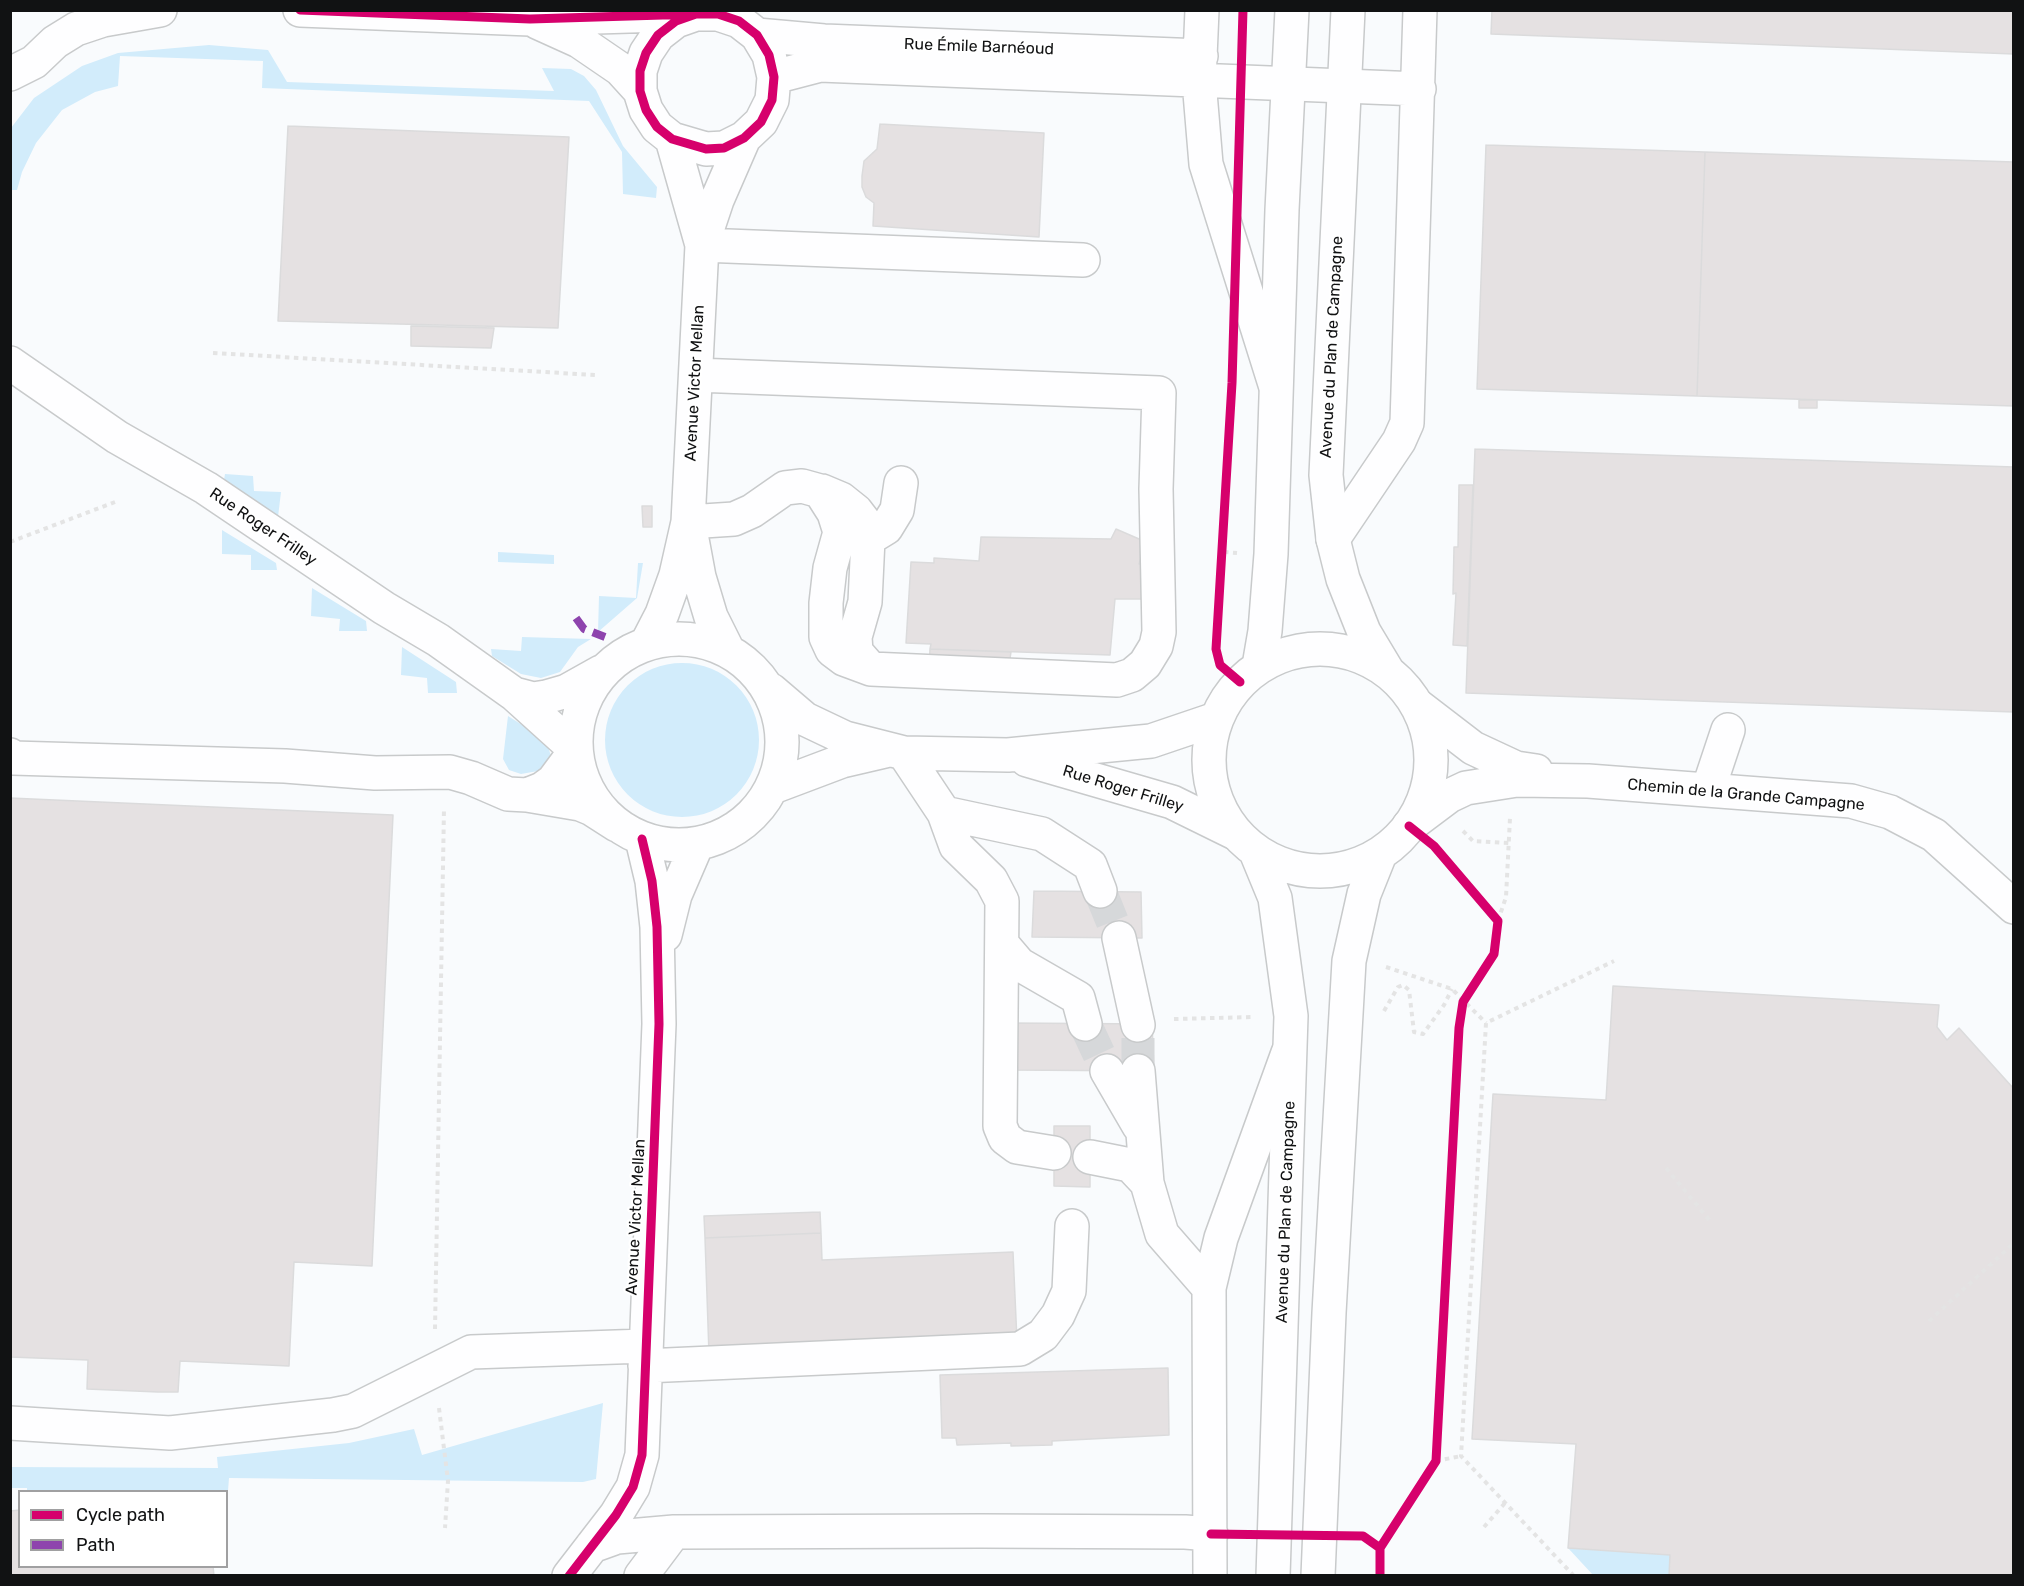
<!DOCTYPE html>
<meta charset="utf-8">
<style>
body{margin:0}
#map{position:relative;width:2024px;height:1586px;overflow:hidden;background:#f9fbfd;font-family:Rubik,sans-serif}
canvas{display:block}
.frame{position:absolute;inset:0;border:12px solid #111213;pointer-events:none}
.legend{position:absolute;left:18px;top:1490px;width:210px;height:78px;box-sizing:border-box;background:#fff;border:2px solid #a0a0a1;margin:0;padding:8px 10px;list-style:none;font-size:18px;color:#111213}
.legend li{display:flex;align-items:center;gap:12px;height:30px}
.legend b{width:30px;border:2px solid #a0a0a1}
</style>
<div id="map">
<canvas width="2024" height="1586"></canvas>
<div class="frame"></div>
<ul class="legend">
<li><b style="height:8px;background:#d6006c"></b>Cycle path</li>
<li><b style="height:8px;background:#8e44ad"></b>Path</li>
</ul>
</div>
<script>
const c = document.querySelector('canvas').getContext('2d');
c.lineJoin = 'round';
function fill(path, color) {
  c.fillStyle = color;
  c.fill(path, 'evenodd');
}
function poly(rows) {
  const path = new Path2D();
  for (const r of rows) {
    if (r.length === 3) {
      path.moveTo(r[0] + r[2], r[1]);
      path.arc(r[0], r[1], r[2], 0, 2 * Math.PI);
      continue;
    }
    path.moveTo(r[0], r[1]);
    for (let i = 2; i < r.length; i += 2) path.lineTo(r[i], r[i + 1]);
  }
  return path;
}
function strokePath(path, color, width, dash) {
  c.strokeStyle = color;
  c.lineWidth = width;
  c.lineCap = dash ? 'butt' : 'round';
  c.setLineDash(dash || []);
  c.stroke(path);
}
function write(font, color, halo, rows, align = 'center') {
  c.font = font + ' Rubik,sans-serif';
  c.lineWidth = 4.5;
  c.setLineDash([]);
  c.textBaseline = 'middle';
  c.strokeStyle = halo;
  c.fillStyle = color;
  for (const [text, x, y, turn = 0] of rows) {
    c.save();
    c.translate(x, y);
    c.rotate((+turn || 0) * Math.PI / 180);
    c.textAlign = isNaN(turn) ? turn : align;
    if (halo) c.strokeText(text, 0, 0);
    c.fillText(text, 0, 0);
    c.restore();
  }
}
fill(poly([
 [209,45,268,50,287,82,554,91,542,68,571,69,584,76,596,90,623,146,657,187,656,198,623,194,622,152,589,101,262,88,263,61,120,56,118,86,95,92,62,110,36,143,22,172,17,190,11,190,11,128,34,98,82,66,118,53],
 [225,474,253,476,254,491,281,492,278,517,224,480],
 [222,530,276,563,277,570,251,570,251,555,222,554],
 [498,552,554,555,554,564,498,562],
 [638,563,643,563,637,598,598,632,599,596,636,598],
 [312,588,366,621,367,631,339,631,340,619,311,616],
 [522,637,591,639,578,647,560,672,541,678,521,674,492,656,491,649,521,651],
 [402,647,456,682,457,693,428,693,427,678,401,675],
 [682,740,77],
 [508,716,546,740,551,756,538,771,521,774,509,770,503,759],
 [603,1403,596,1479,583,1482,229,1478,227,1504,226,1492,27,1492,27,1488,11,1488,11,1467,218,1468,217,1457,349,1443,414,1429,422,1455],
 [1568,1548,1670,1555,1669,1575,1593,1575]
]), '#d2ecfb');
const building = poly([
 [1492,10,2014,10,2014,54,1491,34,1492,10],
 [880,124,1044,133,1039,237,873,226,874,203,866,197,862,187,862,176,864,161,877,149,880,124],
 [288,126,569,137,558,328,278,321,288,126],
 [1486,145,1705,152,1697,396,1477,389,1486,145],
 [1705,152,2014,162,2014,406,1697,396,1705,152],
 [411,326,494,328,491,348,411,346,411,326],
 [1799,400,1817,400,1817,408,1799,408,1799,400],
 [1475,449,2014,467,2014,712,1466,693,1475,449],
 [1459,485,1473,485,1467,646,1453,645,1456,593,1453,594,1454,547,1458,547,1459,485],
 [642,506,652,506,652,527,643,527,642,506],
 [1116,529,1146,542,1139,564,1146,565,1143,599,1115,599,1110,655,930,649,931,644,906,643,911,562,934,563,934,558,979,561,981,537,1111,539,1116,529],
 [930,649,1011,652,1008,672,929,669,930,649],
 [10,798,393,815,372,1266,294,1262,289,1366,180,1361,178,1392,158,1392,87,1389,88,1360,10,1357,10,798],
 [1034,891,1141,892,1142,938,1032,937,1034,891],
 [1613,986,1939,1005,1937,1027,1947,1040,1959,1028,2014,1089,2014,1576,1669,1576,1670,1555,1568,1548,1576,1444,1472,1439,1493,1094,1606,1100,1613,986],
 [1010,1023,1152,1024,1154,1071,1010,1070,1010,1023],
 [1054,1126,1090,1126,1090,1187,1054,1186,1054,1126],
 [820,1212,821,1233,705,1238,704,1216,820,1212],
 [821,1233,822,1260,1013,1252,1017,1341,709,1354,705,1238,821,1233],
 [1168,1368,1169,1435,1052,1441,1052,1445,1011,1446,1011,1443,957,1445,956,1438,942,1438,940,1375,1168,1368],
 [20,1510,20,1566,213,1566,214,1576,10,1576,10,1511,20,1510]
]);
fill(building, '#e5e1e2');
strokePath(building, '#dbdbdc', 1.5);
strokePath(poly([
 [1100,891,1119,938],
 [1085,1024,1107,1071],
 [1138,1071,1138,1025]
]), '#d6d8da', 33, [33, 16]);
const minor = poly([
 [300,10,530,19,696,14,718,14,739,21,757,35,769,55,774,77,772,100,761,122,744,138,724,148,706,149,672,139,657,127,646,110,640,91,640,71,646,53,658,35,676,21,696,14],
 [1202,10,1199,81,1206,164,1275,384],
 [537,22,579,41,620,69,640,91],
 [757,35,824,41,1201,56],
 [10,74,34,62,55,42,76,29,103,20,160,10],
 [774,77,820,65,1419,89],
 [672,139,702,245],
 [702,245,1083,260],
 [10,363,117,437,206,488,384,608,438,640,514,694,576,750,553,781,542,789,527,795,580,804,592,809,617,825],
 [822,491,841,499,856,511,866,524,868,539,865,602,855,637,856,652,871,669],
 [688,522,734,519,752,511,785,488,802,486,820,491,834,513,840,532,830,568,826,603,826,637,832,650,844,659,871,669,1117,680,1132,675,1145,664,1156,646,1159,632,1156,489,1159,393,696,375],
 [691,534,699,577,711,617,727,649],
 [868,539,886,528,897,510,901,483],
 [1333,539,1399,441,1407,423,1420,10],
 [679,742,103],
 [647,643,662,614,676,575,688,522,702,245,717,200,744,138],
 [771,690,805,719,845,738,904,753,1008,755,1151,741,1216,719],
 [514,694,533,699,546,697,567,691,601,672],
 [1417,705,1473,748,1516,768,1536,771],
 [904,753,944,813,956,846,991,880,1002,901,1000,1126,1005,1138,1017,1147,1054,1153],
 [10,755,13,758,285,766,375,773,450,772,471,778,508,794,527,795],
 [1027,760,1172,802,1235,833],
 [773,787,842,761,885,751],
 [1708,790,1728,730],
 [944,813,1042,834,1090,865,1100,891],
 [1409,826,1449,796,1466,788,1517,780,1588,781,1851,801,1890,812,1934,835,2014,907],
 [665,935,675,895,697,844],
 [1119,938,1138,1025],
 [1002,944,1019,964,1078,998,1085,1024],
 [1107,1071,1139,1126],
 [1138,1071,1147,1183,1162,1234,1209,1288],
 [1090,1157,1130,1165,1147,1183],
 [645,1366,1020,1349,1043,1335,1058,1315,1069,1291,1072,1226],
 [10,1423,170,1433,333,1415,353,1411,471,1352,645,1346],
 [592,1546,617,1537,674,1532,981,1531,1185,1532,1211,1534],
 [569,1576,616,1515,633,1487,642,1455,659,1024,657,927,652,881,642,839],
 [641,1576,674,1532],
 [1210,1576,1209,1288,1221,1238,1288,1053]
]);
const major = poly([
 [1348,10,1326,475,1333,539,1343,579,1364,632,1388,672],
 [1320,760,111],
 [1259,666,1265,631,1271,554,1282,210,1292,10],
 [1256,852,1275,898,1291,1016,1273,1576],
 [1318,1576,1329,1313,1349,961,1364,894,1380,854]
]);
strokePath(minor, '#c8cacb', 36);
strokePath(major, '#c8cacb', 36);
strokePath(poly([
 [213,353,596,375],
 [10,542,115,502],
 [1224,552,1237,553],
 [1463,831,1473,841,1509,843],
 [1498,921,1506,897,1510,818],
 [1386,967,1452,989,1486,1023],
 [1384,1011,1398,987,1403,985,1409,990,1414,1032,1423,1034,1444,1005,1452,989],
 [1174,1019,1254,1017],
 [1666,1168,1711,1222],
 [1929,1321,2014,1243],
 [435,1329,444,808],
 [439,1408,448,1481,445,1528],
 [1436,1461,1461,1456],
 [1484,1527,1505,1503],
 [1574,1576,1461,1456,1486,1023,1614,961]
]), '#e4e4e4', 4, [4.5, 4.5]);
strokePath(minor, '#fefeff', 33);
strokePath(major, '#fefeff', 33);
strokePath(poly([
 [576,618,584,629,605,637]
]), '#8e44ad', 8, [15, 8]);
strokePath(poly([
 [300,10,530,19,696,14,718,14,739,21,757,35,769,55,774,77,772,100,761,122,744,138,724,148,706,149,672,139,657,127,646,110,640,91,640,71,646,53,658,35,676,21,696,14],
 [1240,682,1220,665,1216,649,1232,383,1243,10],
 [1211,1534,1363,1536,1380,1548],
 [569,1576,616,1515,633,1487,642,1455,659,1024,657,927,652,881,642,839],
 [1380,1576,1380,1548,1436,1461,1459,1028,1463,1002,1494,954,1498,921,1434,846,1409,826]
]), '#d6006c', 9);
write('16px', '#111213', '#fff', [
 ["Rue Émile Barnéoud",979,47,2],
 ["Avenue du Plan de Campagne",1332,347,-87],
 ["Avenue Victor Mellan",695,383,-87],
 ["Rue Roger Frilley",263,527,34],
 ["Rue Roger Frilley",1123,789,17],
 ["Chemin de la Grande Campagne",1746,795,5],
 ["Avenue du Plan de Campagne",1286,1212,-88],
 ["Avenue Victor Mellan",636,1217,-87]
]);
</script>
